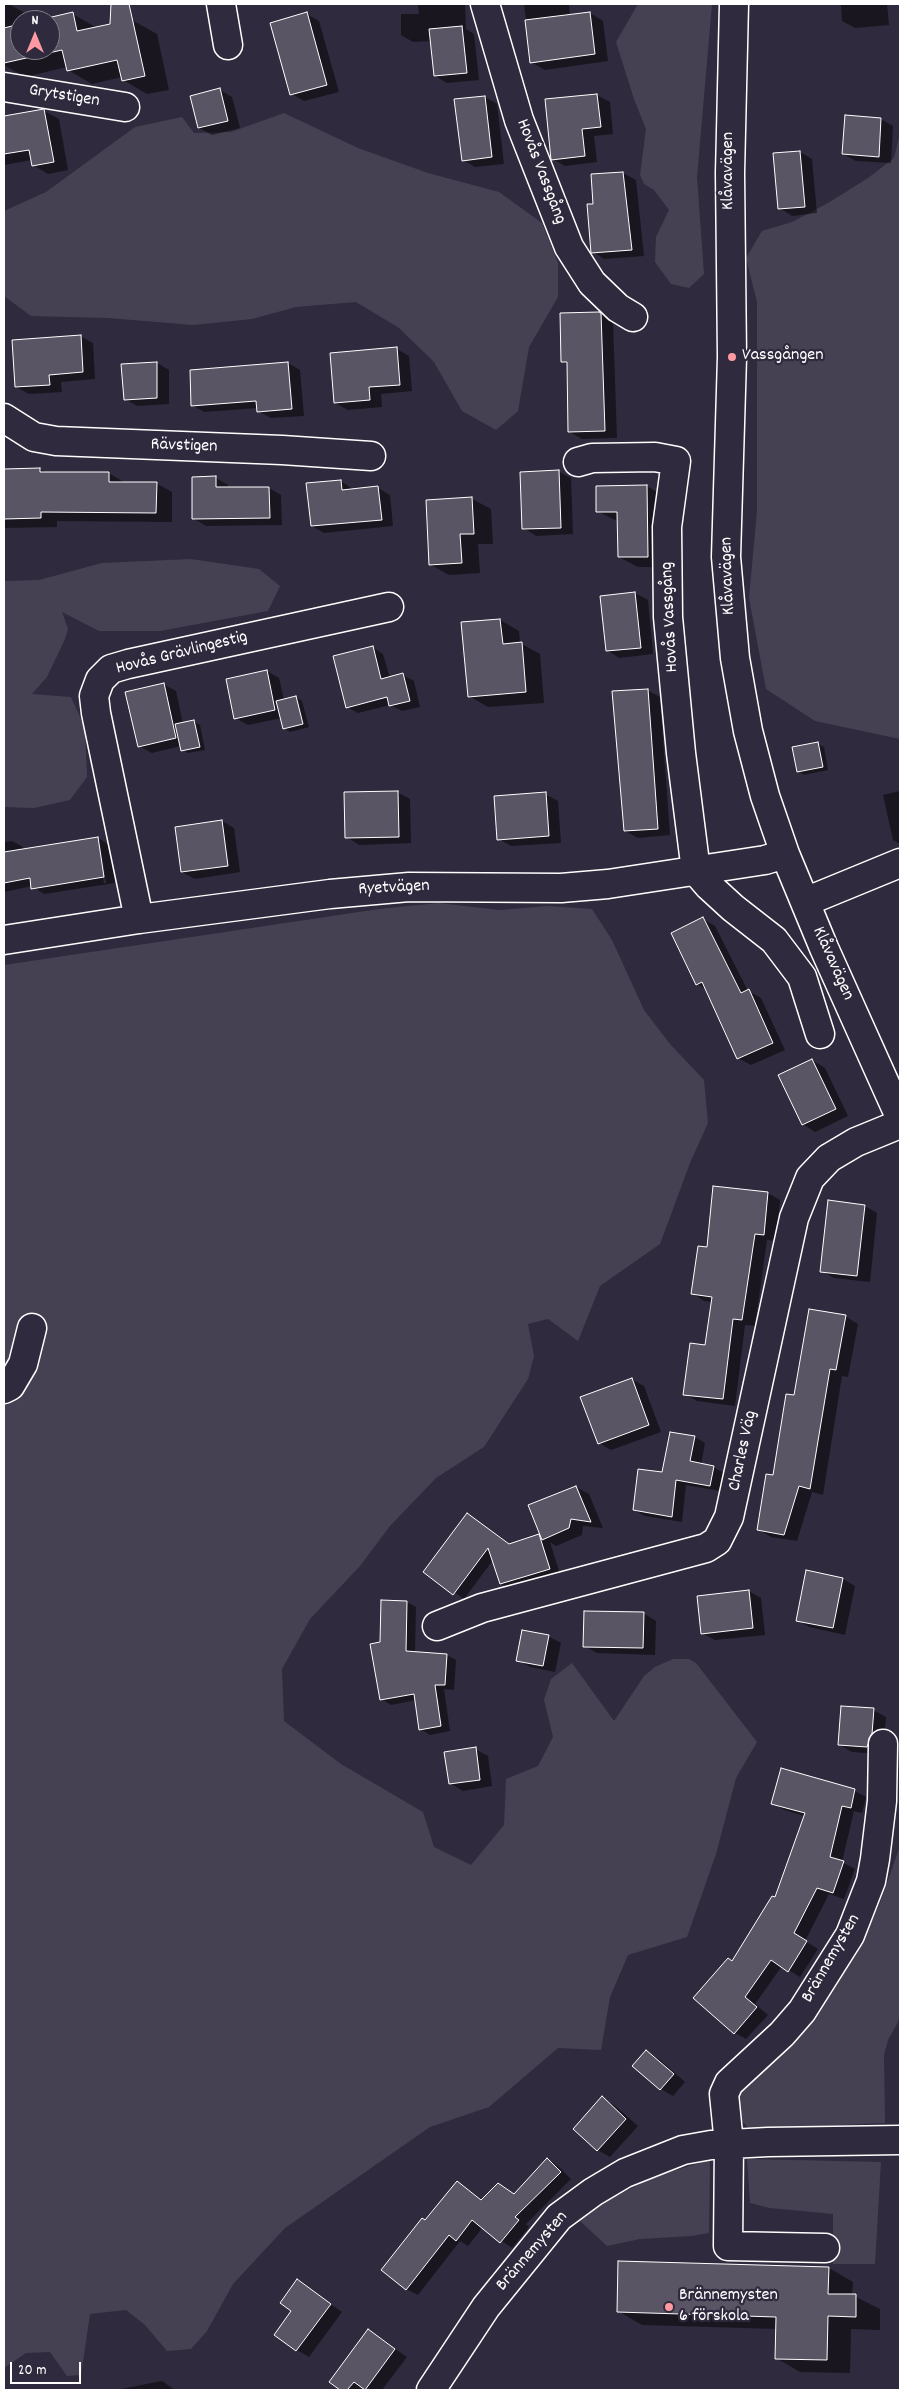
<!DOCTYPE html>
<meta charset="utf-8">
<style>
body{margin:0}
#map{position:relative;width:904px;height:2394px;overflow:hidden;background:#2f2a3d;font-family:Dekko,sans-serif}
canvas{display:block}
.frame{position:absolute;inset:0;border:5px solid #fff;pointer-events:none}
.north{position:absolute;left:10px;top:10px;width:50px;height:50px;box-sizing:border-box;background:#2f2a3d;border:1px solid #827f8b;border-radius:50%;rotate:0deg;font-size:14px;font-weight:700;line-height:20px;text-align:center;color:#fff}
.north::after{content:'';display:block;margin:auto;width:18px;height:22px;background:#ff9aa2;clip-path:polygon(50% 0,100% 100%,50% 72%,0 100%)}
.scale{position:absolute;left:10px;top:2362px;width:71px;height:22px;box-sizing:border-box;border:2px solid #fff;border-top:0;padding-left:6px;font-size:15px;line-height:18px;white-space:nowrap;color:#fff;-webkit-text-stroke:4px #2f2a3d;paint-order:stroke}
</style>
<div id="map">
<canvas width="904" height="2394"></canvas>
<div class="frame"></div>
<div class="north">N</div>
<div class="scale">20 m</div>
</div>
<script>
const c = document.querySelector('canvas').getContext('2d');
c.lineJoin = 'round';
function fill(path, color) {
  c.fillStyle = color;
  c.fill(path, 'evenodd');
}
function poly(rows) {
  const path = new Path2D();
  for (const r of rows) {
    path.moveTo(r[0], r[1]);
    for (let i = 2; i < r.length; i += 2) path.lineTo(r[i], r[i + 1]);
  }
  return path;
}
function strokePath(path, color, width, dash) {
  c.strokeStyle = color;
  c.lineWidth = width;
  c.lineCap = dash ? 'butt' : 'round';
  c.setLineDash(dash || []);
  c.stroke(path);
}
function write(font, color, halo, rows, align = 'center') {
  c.font = font + ' Dekko,sans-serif';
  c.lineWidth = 4.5;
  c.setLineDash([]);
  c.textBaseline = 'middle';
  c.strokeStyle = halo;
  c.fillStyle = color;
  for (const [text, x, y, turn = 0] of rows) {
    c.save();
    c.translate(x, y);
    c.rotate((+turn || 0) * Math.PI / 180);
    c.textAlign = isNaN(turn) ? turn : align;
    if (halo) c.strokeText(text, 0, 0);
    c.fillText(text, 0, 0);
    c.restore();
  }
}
fill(poly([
 [638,4,712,4,697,177,704,274,689,288,671,284,655,262,656,237,669,210,654,190,644,184,640,175,646,129,634,99,616,42],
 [284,113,358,148,428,173,499,192,542,223,558,263,558,297,529,347,518,411,496,430,462,411,434,362,399,328,356,302,296,307,252,319,193,325,108,318,31,316,4,296,4,211,46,192,135,127,182,117,194,133,231,132],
 [900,133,900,739,815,721,766,689,749,598,757,511,757,302,746,258,762,231,792,222,828,203,868,178,894,158],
 [191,559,259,569,280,586,268,611,160,631,99,631,62,612,68,629,65,639,47,677,32,694,71,697,85,728,87,777,70,800,34,808,4,807,4,581,39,580,102,563],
 [439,903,499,910,548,906,592,909,612,940,644,1010,670,1044,704,1080,708,1123,690,1163,660,1244,600,1286,578,1341,548,1319,528,1324,534,1356,528,1379,484,1447,436,1478,390,1526,360,1566,310,1619,282,1669,284,1721,341,1764,423,1812,434,1847,471,1865,504,1825,506,1779,538,1766,553,1737,544,1700,551,1679,572,1663,614,1721,644,1676,655,1667,673,1659,689,1659,696,1663,757,1742,736,1778,716,1854,687,1937,628,1955,610,1997,601,2050,558,2048,489,2107,430,2127,285,2228,233,2284,207,2331,191,2349,167,2351,145,2325,126,2310,90,2314,81,2375,67,2376,50,2352,26,2353,4,2368,4,965,379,909],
 [900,1846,900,2012,898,2022,888,2040,884,2055,885,2123,749,2129,738,2116,735,2102,738,2093,787,2050,809,2025,833,1985,856,1954,880,1903],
 [747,2159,881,2162,875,2264,833,2264,833,2214,770,2208,750,2203],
 [710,2160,709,2233,692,2236,640,2239,607,2246,580,2221,610,2199,656,2176]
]), '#464152');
fill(poly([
 [4,4,9,4,32,17,32,20,20,20,20,50,50,50,50,20,45,20,73,14,97,28,132,20,157,34,169,90,147,94,123,80,122,77,92,84,68,70,67,67,25,77,4,65],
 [418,4,465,4,466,29,474,34,479,80,447,83,435,76,432,41,413,42,401,35,401,14,419,14],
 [524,4,569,4,570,16,590,13,603,21,608,61,545,70,531,62],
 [841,4,887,4,889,25,855,28,842,21],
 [307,14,319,21,339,92,304,101,292,94],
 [220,90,232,97,240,128,212,135,199,128],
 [597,95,610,102,613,134,594,136,597,162,565,166,553,159,546,101],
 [485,97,497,104,504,164,475,167,463,160],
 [44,111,59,119,68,170,48,174,33,165,32,160,4,165,4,118],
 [846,116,881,119,893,126,891,163,856,161,843,154],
 [800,152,812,159,817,213,792,216,780,208],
 [623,173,636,180,644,256,604,259,592,251,594,205,592,175],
 [599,313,613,322,617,438,582,439,570,432,568,365,563,362],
 [80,336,93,343,95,379,61,382,62,392,29,394,16,387],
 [397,349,409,356,412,391,381,394,382,407,348,410,335,403],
 [157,363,169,370,169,404,137,406,125,399,123,366],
 [288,363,300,370,304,416,271,418,258,411,258,408,204,412,192,405],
 [40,469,47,473,109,473,125,483,156,483,172,492,172,522,57,521,57,527,4,528,4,470],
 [558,471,571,478,573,534,536,536,524,528],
 [216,478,228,485,228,489,269,488,281,495,282,525,206,526,194,519],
 [341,481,354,490,378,488,390,495,393,526,324,533,312,526,308,484],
 [647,486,665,497,667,567,638,567,619,557,619,522,597,511],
 [472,499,491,509,493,544,478,544,480,573,449,575,431,565],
 [635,593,648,600,653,654,619,658,607,650,602,597],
 [500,620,519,631,520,643,540,654,544,703,488,707,469,696,463,623],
 [372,647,383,654,390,678,403,675,414,681,420,707,402,711,390,705,358,713,347,707],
 [267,671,279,678,284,700,296,697,302,701,309,727,290,732,284,728,282,718,248,725,235,718],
 [163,684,176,691,183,724,194,722,200,725,205,750,188,753,182,750,181,746,152,753,139,746],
 [647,690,660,697,670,835,638,838,625,831],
 [818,744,824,747,828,770,804,775,798,771],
 [900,791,900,844,893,840,883,795],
 [397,792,410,799,411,843,359,845,347,837],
 [545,794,558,801,561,843,511,846,499,839],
 [222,821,234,828,240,872,195,879,182,872],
 [98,838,109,845,115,883,44,894,32,886,4,892,4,842,12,841,23,847,24,850],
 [98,845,100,845,106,883,104,883],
 [703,919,715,926,748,991,761,998,785,1050,751,1065,738,1058,707,990,697,984],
 [812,1060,825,1068,848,1116,815,1132,803,1124],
 [714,1187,768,1193,780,1200,776,1241,767,1240,755,1326,745,1325,735,1406,697,1401,685,1394,706,1346,712,1302,704,1301,692,1293,708,1248],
 [865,1206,877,1213,870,1282,834,1278,821,1271],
 [845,1316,858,1324,848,1377,842,1376,823,1495,812,1492,797,1541,771,1537,759,1530,774,1477],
 [631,1379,644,1386,661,1432,611,1450,599,1443],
 [695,1437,705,1443,701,1465,713,1467,724,1473,720,1491,686,1485,682,1522,645,1516,634,1510],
 [576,1487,589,1494,603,1528,583,1526,582,1535,556,1546,550,1542,560,1574,511,1589,501,1584,493,1560,464,1599,425,1572,477,1521,510,1545,539,1536,543,1538],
 [807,1572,843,1579,855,1586,845,1635,809,1627,797,1620],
 [749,1591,761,1598,765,1635,715,1640,702,1633],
 [407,1602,416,1607,415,1653,447,1655,456,1660,454,1690,444,1689,450,1731,430,1735,420,1729,416,1700,391,1705,381,1699],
 [643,1613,656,1621,655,1655,597,1653,584,1646],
 [548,1636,561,1643,555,1672,530,1667,518,1660],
 [873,1710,886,1717,884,1741,880,1754,852,1752,840,1745],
 [475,1749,488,1756,492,1786,463,1791,450,1783],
 [782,1770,855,1791,866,1797,862,1813,854,1811,842,1862,855,1869,844,1899,829,1894,805,1941,818,1949,800,1977,782,1966,755,2004,768,2015,746,2039,735,2033,732,1962,776,1899,805,1816,784,1810,773,1803],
 [646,2051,659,2059,685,2082,673,2096,661,2089],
 [602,2098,614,2105,638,2126,610,2157,598,2150,574,2129],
 [547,2159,558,2166,571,2179,526,2224,529,2227,512,2248,483,2227,468,2246,460,2241,418,2295,406,2289,425,2222,457,2182,483,2200,515,2195],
 [829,2268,853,2282,852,2295,880,2309,880,2330,851,2329,850,2373,800,2372,776,2358,777,2329,642,2325,618,2311],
 [297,2281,342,2312,309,2357,297,2350,293,2311],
 [369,2331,407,2357,382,2390,342,2390,331,2382],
 [162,2381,175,2390,116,2390]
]), '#0007');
const building = poly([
 [111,4,129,4,145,76,122,81,117,60,67,71,62,50,4,63,4,28,20,24,20,50,50,50,50,20,39,20,73,12,77,31,110,24,111,4],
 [307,12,327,85,290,95,270,23,307,12],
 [590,12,595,54,530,63,525,20,590,12],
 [462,26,467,73,434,76,429,29,462,26],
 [220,88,228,121,198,128,190,96,220,88],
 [597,94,601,127,582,129,585,156,551,160,545,99,597,94],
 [485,96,492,157,462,161,454,99,485,96],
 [44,109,54,162,32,166,29,150,4,154,4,116,44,109],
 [845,115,881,118,879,157,842,154,845,115],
 [800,151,805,207,778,209,773,153,800,151],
 [623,172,632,250,591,253,587,204,593,204,591,174,623,172],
 [599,312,601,313,605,431,568,432,567,362,561,362,560,313,599,312],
 [81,335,83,372,49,375,50,385,15,387,12,340,81,335],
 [397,347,400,385,369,387,370,400,334,403,330,353,397,347],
 [157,362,157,398,124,400,121,364,157,362],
 [288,362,292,409,257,412,256,401,191,406,190,370,288,362],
 [40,468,40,472,109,472,109,482,157,482,156,513,41,512,41,518,4,519,4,469,40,468],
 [559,470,561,528,522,529,520,472,559,470],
 [216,476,216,487,269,487,270,518,192,519,192,477,216,476],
 [341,480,342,490,378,486,382,520,311,526,306,483,341,480],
 [647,485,648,557,618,557,617,512,596,512,596,486,647,485],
 [472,497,474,534,460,534,462,563,429,565,426,500,472,497],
 [635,592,641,648,606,651,600,596,635,592],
 [500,619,503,644,522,642,526,692,468,697,461,622,500,619],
 [373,646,381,679,403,673,410,701,389,706,387,697,346,708,333,656,373,646],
 [267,670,275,710,234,719,226,679,267,670],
 [164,683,176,738,138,747,125,692,164,683],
 [648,689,658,829,624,831,612,691,648,689],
 [296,696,303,724,283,729,276,701,296,696],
 [194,720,200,747,181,751,175,724,194,720],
 [818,742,823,767,797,772,792,747,818,742],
 [398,791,399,837,345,838,344,792,398,791],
 [546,792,549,836,497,840,494,796,546,792],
 [222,820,228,866,181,872,175,827,222,820],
 [98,837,104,877,31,889,30,878,4,883,4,852,98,837],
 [703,917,741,993,749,989,773,1043,737,1059,702,982,696,985,671,933,703,917],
 [812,1059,836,1109,802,1125,778,1075,812,1059],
 [713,1186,768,1192,764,1235,755,1234,742,1320,733,1319,723,1399,683,1395,690,1343,705,1345,712,1297,691,1294,698,1246,707,1247,713,1186],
 [828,1200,865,1205,857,1276,820,1272,828,1200],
 [809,1309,846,1315,836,1370,830,1369,810,1489,799,1486,784,1535,757,1530,766,1474,773,1475,786,1394,794,1395,809,1309],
 [632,1378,649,1425,598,1444,580,1397,632,1378],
 [670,1432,695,1436,690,1461,714,1466,710,1486,676,1480,672,1517,633,1510,638,1469,662,1472,670,1432],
 [576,1486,591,1522,571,1519,569,1528,542,1540,528,1505,576,1486],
 [467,1513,509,1544,539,1534,550,1569,500,1584,488,1548,453,1595,423,1572,467,1513],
 [806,1570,843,1578,833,1628,796,1621,806,1570],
 [749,1590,753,1628,701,1634,697,1596,749,1590],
 [381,1600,407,1601,406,1651,447,1654,445,1685,435,1685,441,1726,419,1730,414,1694,380,1700,370,1644,380,1642,381,1600],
 [584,1611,644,1612,643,1648,583,1647,584,1611],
 [522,1630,549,1635,543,1666,516,1661,522,1630],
 [841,1706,874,1708,872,1734,867,1747,838,1745,841,1706],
 [476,1747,480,1780,449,1784,444,1752,476,1747],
 [781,1768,855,1789,851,1808,842,1806,830,1857,844,1861,833,1893,817,1888,794,1933,807,1941,788,1972,771,1960,745,1997,757,2007,734,2034,693,1998,728,1958,732,1961,772,1896,775,1897,805,1813,771,1804,781,1768],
 [646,2050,674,2074,660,2090,632,2066,646,2050],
 [602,2096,626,2119,597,2151,573,2129,602,2096],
 [547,2158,561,2172,515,2217,519,2220,500,2243,472,2220,456,2241,449,2235,406,2290,381,2270,422,2218,425,2220,457,2181,481,2200,498,2183,514,2194,547,2158],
 [618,2261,829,2267,828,2294,856,2294,856,2317,828,2316,827,2360,775,2359,776,2317,617,2312,618,2261],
 [297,2279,331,2304,296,2351,274,2335,291,2311,280,2303,297,2279],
 [368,2329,395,2349,365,2390,354,2382,347,2390,340,2390,329,2382,368,2329]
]);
fill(building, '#595564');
strokePath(building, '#fff', 1);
const minor = poly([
 [221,4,228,45],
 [485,4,519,120,569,247,592,283,618,308,633,317],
 [734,4,730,173,732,357,726,557,735,658,748,731,765,796,785,854,824,948,900,1117],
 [4,87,125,107],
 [4,418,34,437,56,441,282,450,371,456],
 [578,462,592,458,655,457,676,461,667,527,668,617,681,753,696,871,709,886,733,908,774,940,802,977,820,1034],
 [805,902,900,863],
 [139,919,96,713,94,696,100,680,111,669,128,664,389,607],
 [4,940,139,919,330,894,409,887,561,888,608,884,765,860,785,854],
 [4,1389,10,1386,23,1364,32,1328],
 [437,1626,482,1608,706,1548,717,1541,729,1517,794,1218,810,1178,829,1158,856,1142,900,1124],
 [825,2248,728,2246,729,2144,724,2094,729,2083,782,2034,802,2011,850,1935,871,1881,875,1859,882,1801,883,1744],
 [431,2390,486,2307,559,2217,593,2192,625,2173,683,2150,711,2145,768,2142,900,2140]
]);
strokePath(minor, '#fff', 31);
strokePath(minor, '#2f2a3d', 28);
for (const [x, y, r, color] of [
 [732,357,5,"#ff9aa2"],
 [669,2307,5,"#ff9aa2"]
]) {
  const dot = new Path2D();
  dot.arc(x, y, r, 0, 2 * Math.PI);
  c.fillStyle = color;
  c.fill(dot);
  strokePath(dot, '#2f2a3d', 2);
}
write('18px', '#fff', '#2f2a3d', [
 ["Grytstigen",64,97,9],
 ["Klåvavägen",730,171,-90],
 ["Hovås Vassgång",540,172,69],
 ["Rävstigen",184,447,2],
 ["Klåvavägen",729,576,-92],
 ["Hovås Vassgång",671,617,-93],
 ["Hovås Grävlingestig",182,654,-14],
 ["Ryetvägen",394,889,-3],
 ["Klåvavägen",832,964,66],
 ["Charles Väg",744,1451,-78],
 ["Brännemysten",832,1959,-60],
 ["Brännemysten",533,2252,-49]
]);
write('18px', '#fff', '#2f2a3d', [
 ["Vassgången",742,357],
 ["Brännemysten",679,2297],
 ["6 förskola",679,2318]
], 'left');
</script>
